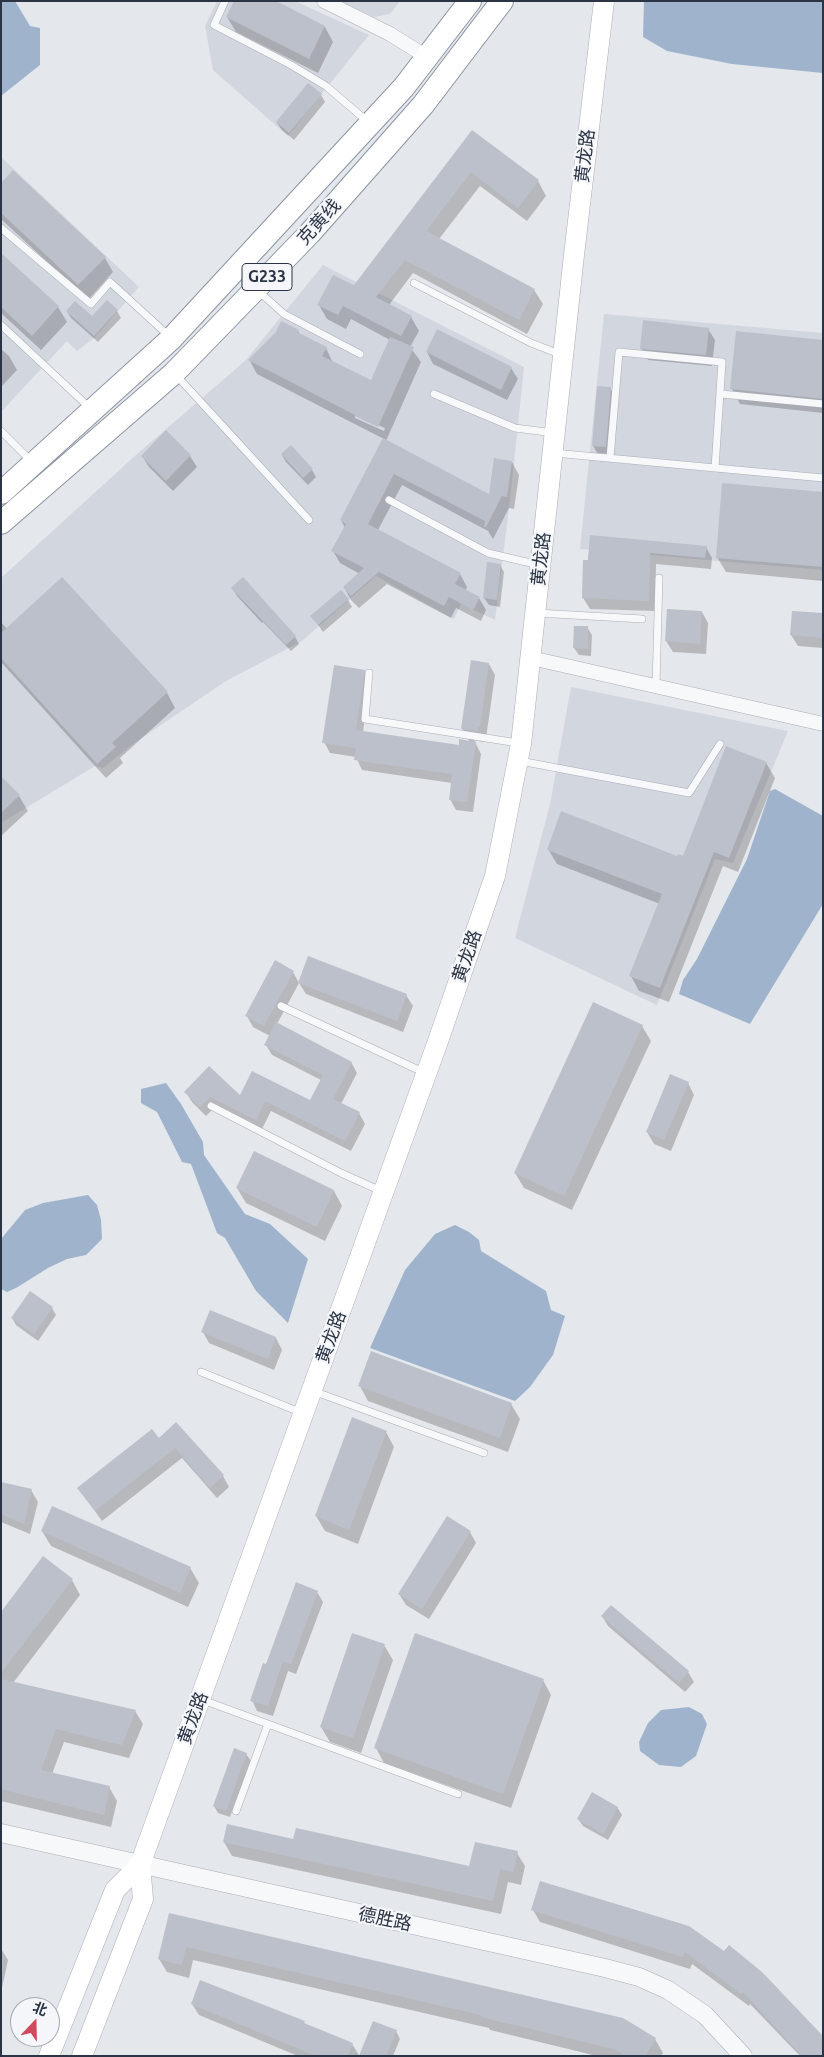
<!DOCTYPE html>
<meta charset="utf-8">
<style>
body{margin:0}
#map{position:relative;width:824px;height:2057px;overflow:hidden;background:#e4e7ec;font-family:Ubuntu,"Noto Sans SC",sans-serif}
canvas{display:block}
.frame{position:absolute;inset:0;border:2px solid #2b3445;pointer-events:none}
.north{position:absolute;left:10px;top:1997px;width:50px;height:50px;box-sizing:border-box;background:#f4f6f9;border:1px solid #a4a8b1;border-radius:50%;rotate:21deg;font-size:14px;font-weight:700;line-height:20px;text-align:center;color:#2b3445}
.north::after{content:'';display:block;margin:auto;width:18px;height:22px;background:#d1495b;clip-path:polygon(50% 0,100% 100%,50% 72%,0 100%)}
</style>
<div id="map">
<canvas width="824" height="2057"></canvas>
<div class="frame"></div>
<div class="north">北</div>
</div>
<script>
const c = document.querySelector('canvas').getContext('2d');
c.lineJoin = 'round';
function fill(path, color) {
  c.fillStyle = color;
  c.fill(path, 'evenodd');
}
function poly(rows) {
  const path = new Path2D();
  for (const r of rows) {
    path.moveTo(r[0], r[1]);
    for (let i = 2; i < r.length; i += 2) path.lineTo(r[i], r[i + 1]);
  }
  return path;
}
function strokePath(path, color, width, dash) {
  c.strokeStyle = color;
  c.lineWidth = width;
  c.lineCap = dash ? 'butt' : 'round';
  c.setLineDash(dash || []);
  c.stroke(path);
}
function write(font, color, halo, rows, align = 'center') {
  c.font = font + ' Ubuntu,"Noto Sans SC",sans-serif';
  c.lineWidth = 4.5;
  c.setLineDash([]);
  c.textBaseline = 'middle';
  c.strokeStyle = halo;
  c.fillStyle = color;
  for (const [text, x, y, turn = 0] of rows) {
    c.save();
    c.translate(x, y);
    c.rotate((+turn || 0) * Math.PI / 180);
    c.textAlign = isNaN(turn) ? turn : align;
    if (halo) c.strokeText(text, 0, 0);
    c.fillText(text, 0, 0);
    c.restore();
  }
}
fill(poly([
 [217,1,295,1,369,35,288,136,213,70,205,26],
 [339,1,400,1,390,14,374,17],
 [1,157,139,287,94,338,77,351,67,341,1,412],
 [323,265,524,367,510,500,495,620,461,604,454,619,376,576,302,641,226,681,133,744,103,768,95,766,1,823,1,578,136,455,245,361],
 [604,314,823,333,823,570,580,549],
 [571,687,788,731,733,863,715,859,657,1005,515,938,550,804]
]), '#d2d6de');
fill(poly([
 [1,1,15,1,30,26,40,28,40,65,1,96],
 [644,1,823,1,823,73,732,64,667,51,643,37],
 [775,789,823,816,823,904,750,1024,679,994,683,980,697,959,747,859,770,791],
 [166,1083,181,1104,203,1142,204,1155,245,1214,270,1224,308,1259,288,1323,256,1291,225,1238,217,1233,191,1164,182,1162,157,1112,141,1103,141,1089],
 [88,1195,97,1205,101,1220,102,1239,86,1255,67,1259,48,1268,16,1288,7,1292,1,1289,1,1239,25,1210,43,1203],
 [455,1225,469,1232,479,1240,481,1251,546,1291,551,1310,565,1316,553,1355,530,1387,515,1401,370,1348,405,1270,435,1234],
 [689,1707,702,1714,707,1724,696,1756,681,1767,659,1765,640,1751,639,1742,648,1723,661,1710]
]), '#9fb4cc');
fill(poly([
 [227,17,325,27,333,42,318,73,236,32],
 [321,95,325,102,294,140,282,130,277,123],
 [472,132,538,181,546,196,527,221,480,186,439,239,534,290,543,304,527,334,413,273,389,305,411,317,419,331,410,347,421,362,386,441,490,496,512,462,519,475,514,509,509,508,493,539,488,531,402,485,378,530,460,574,467,587,465,591,479,598,486,610,481,621,456,608,451,618,387,584,359,608,351,600,344,587,360,574,340,563,333,551,345,528,341,520,384,439,257,374,250,361,298,331,300,335,326,348,333,363,371,382,390,340,351,319,346,329,327,319,319,305,354,287],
 [355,415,385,428,384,431,355,418],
 [1,185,105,258,113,272,88,300,1,219],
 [1,255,58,307,67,322,41,350,1,313],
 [67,311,92,318,117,311,121,318,98,342,71,318],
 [708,329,715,340,712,366,648,360,641,348],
 [823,341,823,413,740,404,732,389],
 [1,349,9,356,17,370,1,387],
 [427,352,511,368,518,379,507,400,433,364],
 [610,388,614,395,609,454,597,453,593,445],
 [166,432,190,456,197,467,173,491,149,467,142,456],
 [282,455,312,470,316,477,308,485,286,462],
 [823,493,823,581,726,572,717,557],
 [591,536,706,547,712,558,711,569,656,564,655,611,590,609,583,598],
 [500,565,504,572,500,607,489,605,484,598],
 [233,589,295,637,299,644,291,651,263,622,262,623,237,596],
 [348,600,352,607,323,632,312,616],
 [702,612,708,623,706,654,673,652,666,641],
 [823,614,823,648,798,646,791,635],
 [1,622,7,629,167,693,175,708,120,758,123,763,106,778,1,662],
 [587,627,592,635,591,656,579,655,574,648],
 [489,664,495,675,486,738,484,737,483,742,474,740,481,754,473,812,456,810,450,799,452,783,362,770,356,757,330,753,324,742,364,671,370,682,363,732,460,746,470,742,462,728],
 [766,763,775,778,738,872,723,866,669,1002,639,991,631,976,660,904,557,864,548,849,683,857],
 [1,778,19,796,28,811,1,836],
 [293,972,299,983,406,995,413,1006,403,1032,306,994,299,983,277,1024,351,1062,357,1073,341,1104,359,1113,365,1124,351,1151,271,1111,262,1129,216,1106,206,1116,192,1102,186,1092,310,1102,321,1080,272,1055,266,1045,270,1036,253,1027,247,1016],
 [642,1026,651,1041,572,1210,524,1188,515,1173],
 [688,1083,694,1095,671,1151,654,1144,647,1132],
 [254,1153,334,1191,342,1206,325,1241,246,1203,237,1188],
 [52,1308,56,1315,38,1341,16,1325,12,1318],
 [211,1312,276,1338,282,1350,274,1370,209,1343,203,1332],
 [360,1386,511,1404,520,1419,508,1452,368,1401],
 [176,1424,223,1476,229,1487,217,1498,182,1458,102,1521,79,1489,158,1439],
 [386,1432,394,1447,358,1544,325,1531,316,1516],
 [1,1483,31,1490,38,1502,30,1534,1,1522],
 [42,1531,190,1568,199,1583,188,1607,51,1546],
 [470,1532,476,1543,429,1619,406,1605,399,1594],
 [72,1580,80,1595,13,1683,135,1711,143,1724,129,1758,64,1742,52,1774,109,1787,117,1801,111,1827,1,1801,1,1614],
 [317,1592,323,1602,296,1674,288,1671,273,1716,257,1711,252,1700,266,1666],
 [602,1616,688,1672,694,1682,685,1692,608,1626],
 [384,1645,393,1660,361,1753,330,1742,321,1727],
 [543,1680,551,1695,511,1808,384,1763,376,1748],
 [246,1754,251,1761,230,1817,218,1813,214,1806],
 [617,1807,622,1815,608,1840,583,1826,578,1819],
 [294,1841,470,1868,517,1853,525,1866,521,1885,508,1882,501,1914,232,1856,224,1842],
 [533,1910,688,1927,823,2056,800,2056,750,2004,749,2006,692,1964,690,1969,540,1922],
 [170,1914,655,2039,663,2053,661,2056,597,2056,490,2030,489,2028,193,1960,189,1978,167,1972,159,1959],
 [1,1949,8,1960,2,1988,1,1988],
 [192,2004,304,2022,305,2025,352,2044,359,2055,298,2056,199,2015],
 [396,2031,400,2039,393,2056,361,2056]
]), '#0003');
fill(poly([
 [234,1,276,1,325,26,309,59,226,17],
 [308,83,322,94,289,133,276,122],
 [472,130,539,180,518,208,471,172,426,231,535,289,519,320,405,260,376,297,412,316,401,336,343,306,338,315,317,305,333,275,354,285],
 [13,170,106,257,78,285,1,213,1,183],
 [1,253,59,306,32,336,1,307],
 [107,300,118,310,94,336,66,311,75,301,92,316],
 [643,320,709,328,706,355,640,349],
 [281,321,299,330,297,332,327,347,322,356,371,380,390,337,414,347,378,427,355,416,355,415,248,360,276,332],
 [437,329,512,367,501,390,426,352],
 [736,331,823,340,823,399,730,389],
 [597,386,611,387,606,447,592,446],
 [166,430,191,455,166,481,141,456],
 [383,438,489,494,494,458,512,461,507,497,502,496,486,527,484,527,485,521,394,474,368,524,461,573,455,584,480,597,473,610,449,597,444,606,379,572,351,596,343,587,364,568,331,551,346,524,340,520],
 [291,445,313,469,303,478,281,454],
 [722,483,823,492,823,567,716,558],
 [590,535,707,546,705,558,650,553,649,601,582,598,583,560,588,560],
 [487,562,501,564,497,600,483,598],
 [62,577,168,692,112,743,116,747,97,764,1,658,1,633],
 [243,577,296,636,286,645,231,588],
 [341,590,349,599,318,625,310,616],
 [667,609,702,611,700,644,665,641],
 [792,611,823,613,823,638,790,635],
 [574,626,588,626,588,649,573,648],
 [471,660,489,663,480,727,478,727,478,731,461,729],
 [334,665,365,670,356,730,459,745,459,739,476,742,467,802,449,800,452,774,354,760,356,748,322,743],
 [726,746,767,762,729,858,714,852,660,988,629,976,662,894,547,850,561,811,677,856,678,854,683,856],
 [1,776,20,795,1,813],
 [308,956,407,994,397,1021,298,983],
 [275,960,294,971,264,1026,245,1016],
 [593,1002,643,1025,564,1196,514,1173],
 [276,1022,352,1062,333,1099,360,1112,345,1141,265,1101,256,1120,210,1097,200,1107,184,1092,209,1066,240,1095,252,1071,310,1100,323,1075,264,1045],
 [670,1074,689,1082,664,1140,646,1132],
 [254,1151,334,1190,317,1227,236,1188],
 [30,1291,53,1307,34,1334,11,1318],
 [210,1310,276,1337,268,1359,201,1332],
 [371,1351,512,1403,500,1438,358,1386],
 [352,1417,387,1431,349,1530,315,1516],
 [176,1422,224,1475,210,1488,175,1448,95,1511,77,1488,152,1429,159,1438],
 [1,1482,32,1489,24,1524,1,1514],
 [52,1506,191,1567,180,1593,41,1531],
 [447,1516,471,1531,422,1609,398,1594],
 [43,1556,73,1579,1,1673,1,1612],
 [296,1582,318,1591,291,1664,283,1661,268,1706,250,1701,263,1663,266,1664],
 [611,1605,689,1671,679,1683,601,1616],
 [352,1633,385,1644,353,1738,320,1727],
 [415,1633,544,1679,503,1794,374,1748],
 [1,1679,136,1710,122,1745,56,1729,41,1770,110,1786,104,1815,1,1789],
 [234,1748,247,1753,226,1811,213,1806],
 [592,1792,618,1807,603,1834,577,1819],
 [227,1824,293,1839,296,1828,469,1866,475,1842,518,1851,513,1872,500,1869,493,1901,223,1842],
 [540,1881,689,1926,724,1951,729,1945,762,1972,823,2036,823,2056,802,2056,743,1992,741,1994,685,1952,683,1957,531,1910],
 [169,1913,623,2018,656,2038,645,2056,626,2056,614,2049,481,2017,481,2015,186,1947,182,1965,158,1959],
 [200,1980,305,2021,304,2023,353,2043,348,2056,316,2056,191,2004],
 [373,2021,397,2030,386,2056,359,2056]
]), '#bbc0ca');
const service = poly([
 [225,1,214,25,291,65,326,86,368,122],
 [1,228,91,304,110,282,169,336],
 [414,283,531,343,562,355],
 [257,290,284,314,360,354],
 [1,325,91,409],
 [176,375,309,520],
 [434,394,515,428,554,433],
 [721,394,823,404],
 [1,431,31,461],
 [554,453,823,478],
 [610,458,619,352,722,362,715,468],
 [389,500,488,553,539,565],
 [537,613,642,619],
 [369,673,365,719,518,743],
 [656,686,659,578],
 [520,761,689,793,720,744],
 [281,1006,425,1073],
 [211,1106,341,1173,381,1191],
 [201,1372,302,1413],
 [313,1391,484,1453],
 [200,1699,458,1794],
 [236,1811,268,1724]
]);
const minor = poly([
 [324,1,390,34,427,57],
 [531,658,823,724]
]);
const tertiary = poly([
 [1,1833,605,1968,639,1977,668,1990,705,2015,743,2056]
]);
const secondary = poly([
 [49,2056,115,1890,140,1865],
 [82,2056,143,1899,140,1865,437,1044,495,876,521,744,574,255,604,1]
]);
const trunk = poly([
 [1,493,171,339,404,87,470,1],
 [1,523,174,373,310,233,423,105,502,1]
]);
strokePath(service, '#a9aeb7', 8);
strokePath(minor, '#a9aeb7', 15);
strokePath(tertiary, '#a9aeb7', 19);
strokePath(secondary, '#a9aeb7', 21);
strokePath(trunk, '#8b94a3', 24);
strokePath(service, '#f7f8fa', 7);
strokePath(minor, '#f7f8fa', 14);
strokePath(tertiary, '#f7f8fa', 18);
strokePath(secondary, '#fff', 20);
strokePath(trunk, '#fff', 22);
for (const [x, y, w] of [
 [267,277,50]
]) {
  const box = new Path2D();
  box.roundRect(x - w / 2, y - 13.5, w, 27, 4);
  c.fillStyle = '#f4f6f9';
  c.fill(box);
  strokePath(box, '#2b3445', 1);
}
write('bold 16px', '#2b3445', null, [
 ["G233",267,277]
]);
write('18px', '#2b3445', '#f4f6f9', [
 ["黄龙路",585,156,-83],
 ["克黄线",319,222,-48],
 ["黄龙路",541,559,-84],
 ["黄龙路",467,956,-71],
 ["黄龙路",331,1337,-70],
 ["黄龙路",193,1718,-70],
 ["德胜路",385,1919,12]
]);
</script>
